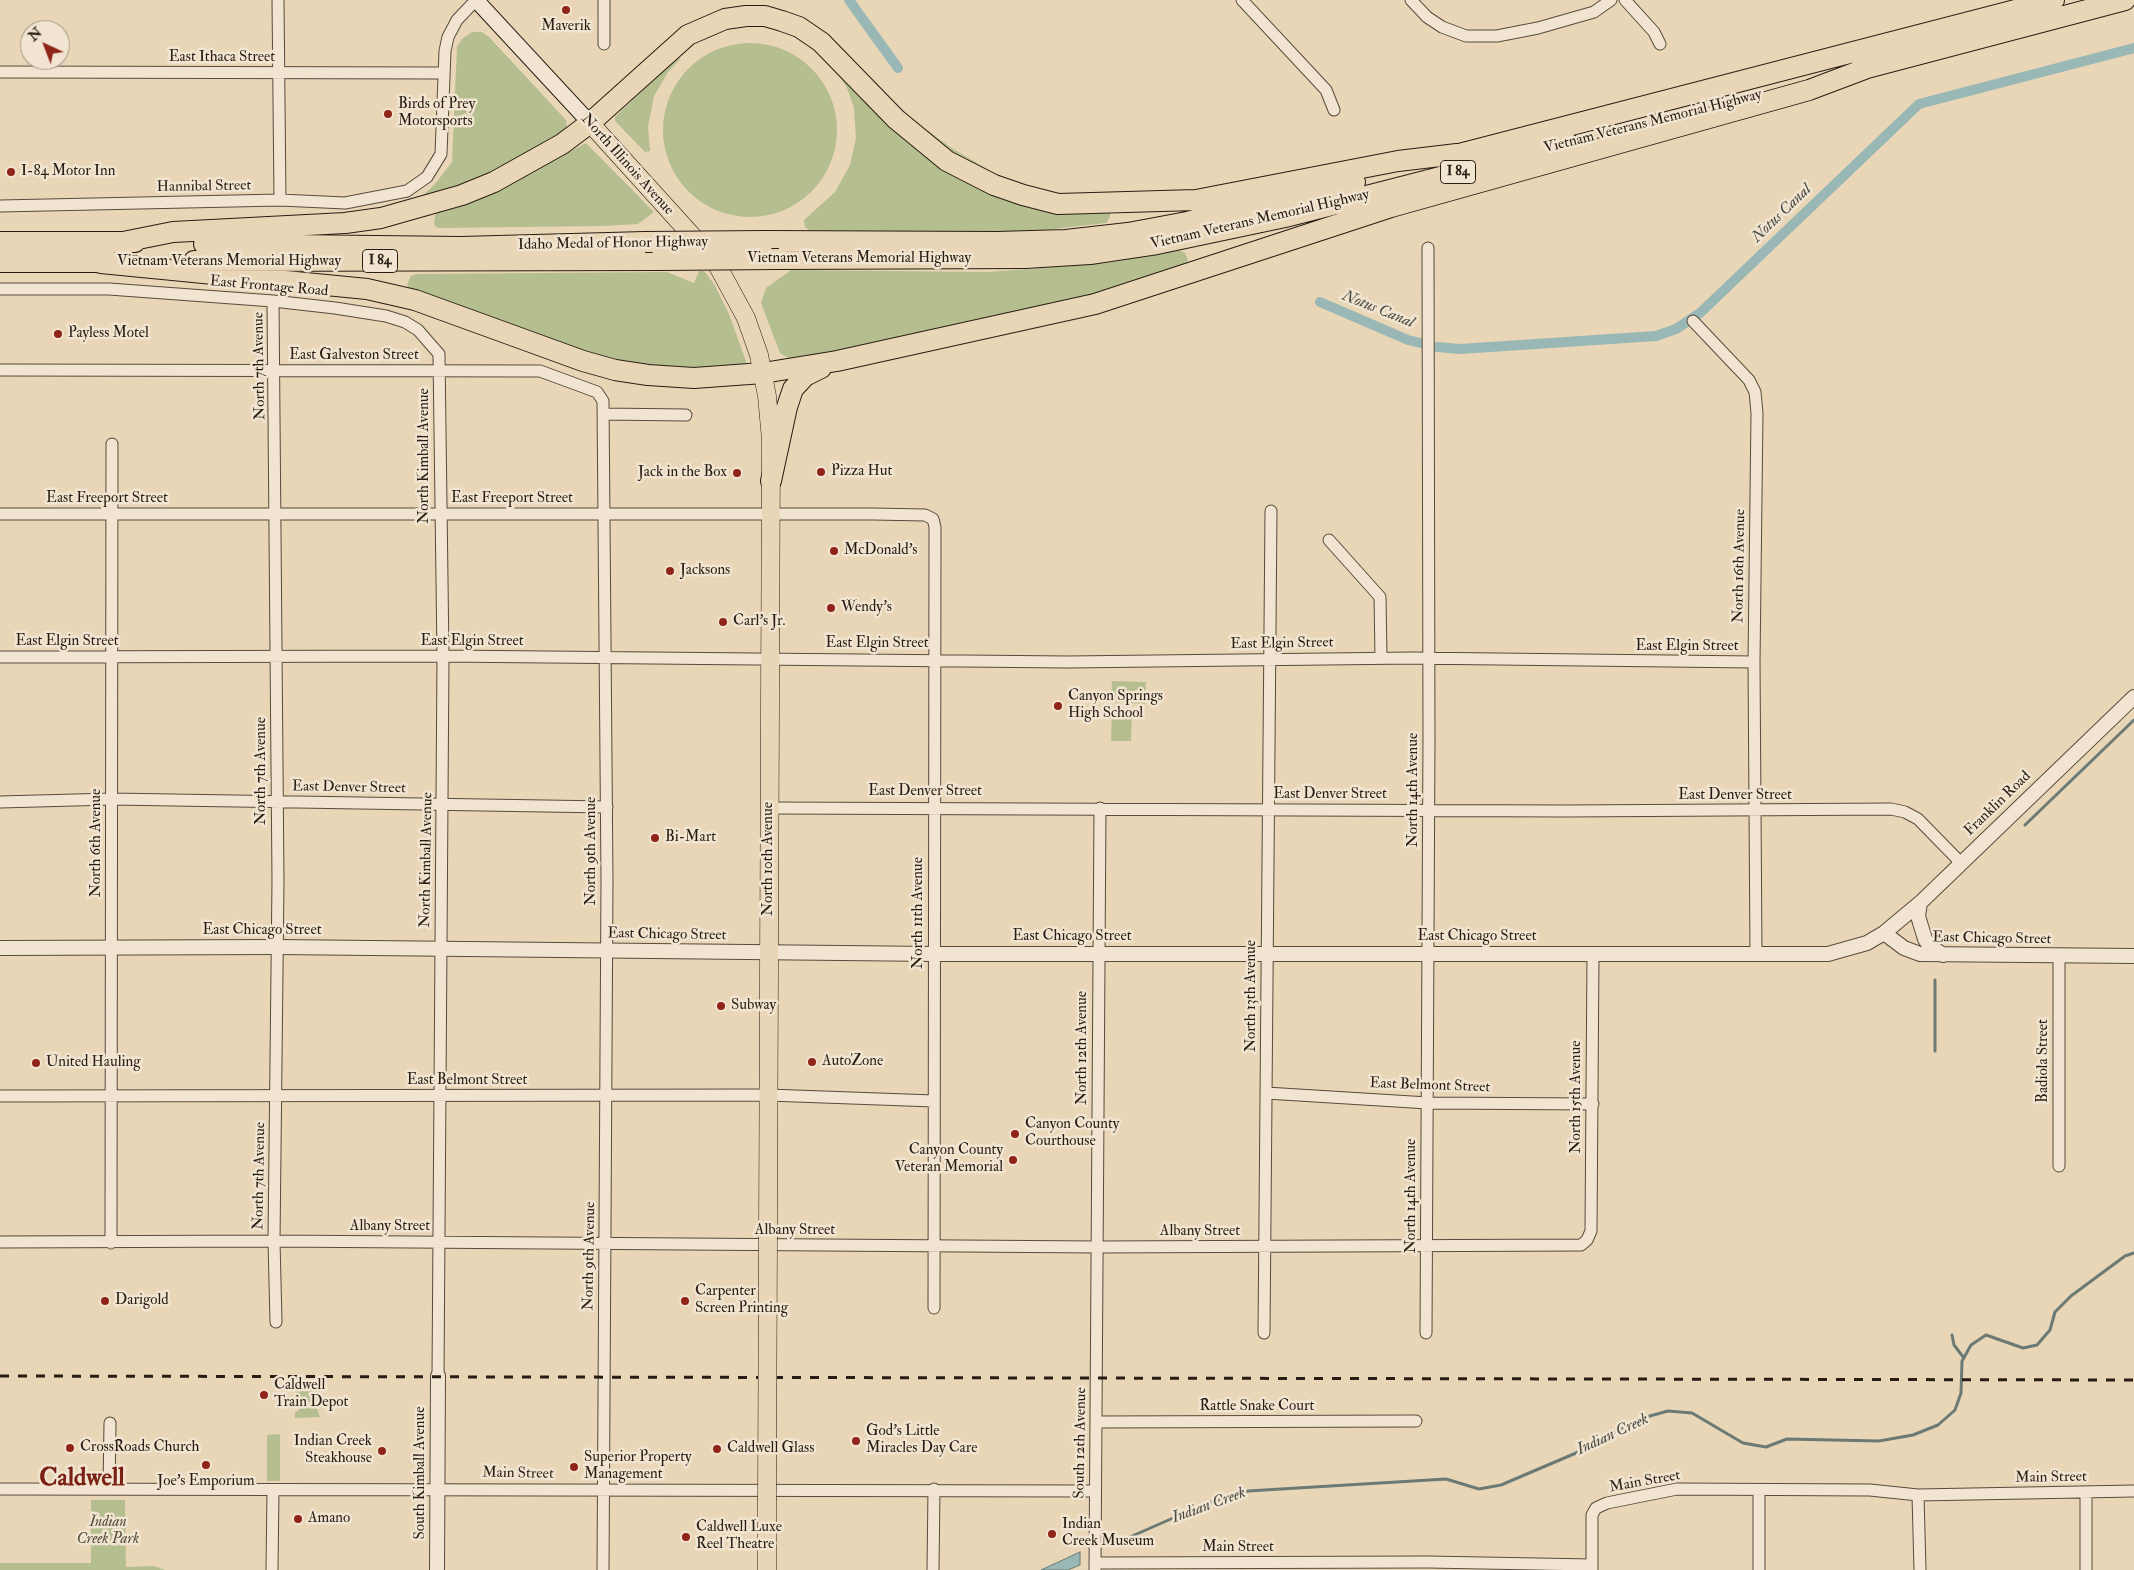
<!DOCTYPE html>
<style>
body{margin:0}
#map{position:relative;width:2134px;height:1570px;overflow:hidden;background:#e9d6b7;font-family:"IM FELL Double Pica",serif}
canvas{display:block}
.north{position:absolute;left:20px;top:20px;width:50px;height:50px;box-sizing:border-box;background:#f1e4d0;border:1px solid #a19485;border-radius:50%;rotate:317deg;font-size:14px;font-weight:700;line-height:20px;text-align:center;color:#281d14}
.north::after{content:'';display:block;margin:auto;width:18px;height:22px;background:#8f2418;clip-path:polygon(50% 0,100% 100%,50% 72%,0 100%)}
</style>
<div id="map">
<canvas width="2134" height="1570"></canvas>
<div class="north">N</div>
</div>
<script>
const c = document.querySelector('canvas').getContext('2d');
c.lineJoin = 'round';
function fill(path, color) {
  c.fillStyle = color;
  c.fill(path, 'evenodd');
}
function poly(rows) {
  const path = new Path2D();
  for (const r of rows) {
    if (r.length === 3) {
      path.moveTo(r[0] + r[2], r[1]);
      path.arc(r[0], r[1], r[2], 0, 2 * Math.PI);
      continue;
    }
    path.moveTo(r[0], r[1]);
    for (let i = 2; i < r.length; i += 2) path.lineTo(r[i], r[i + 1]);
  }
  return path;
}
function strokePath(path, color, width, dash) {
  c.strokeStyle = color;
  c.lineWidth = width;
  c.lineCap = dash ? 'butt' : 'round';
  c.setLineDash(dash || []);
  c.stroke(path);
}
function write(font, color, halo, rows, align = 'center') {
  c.font = font + ' "IM FELL Double Pica",serif';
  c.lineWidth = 5;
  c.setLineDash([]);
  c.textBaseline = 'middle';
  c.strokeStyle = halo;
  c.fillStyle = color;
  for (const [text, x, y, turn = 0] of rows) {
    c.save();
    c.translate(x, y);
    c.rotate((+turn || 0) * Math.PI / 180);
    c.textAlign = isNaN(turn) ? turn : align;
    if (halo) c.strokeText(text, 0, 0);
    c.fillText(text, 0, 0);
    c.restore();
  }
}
fill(poly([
 [472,32,482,32,489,37,566,120,567,128,560,137,496,174,425,200,422,196,435,184,452,162,457,46,463,38],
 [750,130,87],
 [678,57,680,59,668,72,654,96,648,127,650,151,645,152,615,121,615,117],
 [841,66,950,147,994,173,1039,191,1110,209,1110,217,1106,223,1035,231,912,233,812,232,805,227,804,220,835,192,850,165,856,138,854,108,847,88,836,71],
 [586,143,654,212,638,224,603,226,438,228,434,225,435,215,441,210,503,188],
 [1179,250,1185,253,1188,260,1183,270,1107,294,815,358,790,359,780,353,761,303,766,288,791,270,988,272,1107,263],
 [699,271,704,271,714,284,729,314,747,364,687,369,651,367,585,352,411,291,407,285,411,276,416,274,667,272,694,283],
 [1112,681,1146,682,1145,704,1111,702],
 [1112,709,1132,709,1131,741,1111,741],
 [296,1383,317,1383,321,1388,315,1402,295,1402],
 [304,1405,316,1406,320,1417,295,1418,295,1413],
 [280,1434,280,1481,267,1481,267,1435],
 [91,1500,125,1500,126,1567,154,1566,165,1570,0,1570,0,1563,91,1563]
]), '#b5be8f');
const water = poly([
 [1080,1552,1080,1565,1068,1570,1041,1570,1080,1552]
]);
fill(water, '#99b8b5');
strokePath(water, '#6c7a75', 1);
strokePath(poly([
 [2025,825,2134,720],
 [1935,980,1935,1051],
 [1952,1335,1954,1345,1964,1358],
 [1114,1544,1205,1504,1248,1491,1446,1479,1479,1489,1501,1485,1576,1453,1639,1419,1668,1411,1692,1413,1743,1443,1766,1447,1787,1439,1879,1441,1913,1435,1938,1425,1955,1410,1961,1393,1962,1361,1971,1345,1986,1335,2023,1348,2037,1345,2050,1330,2055,1312,2071,1296,2125,1256,2134,1253]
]), '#6c7a75', 3);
strokePath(poly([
 [849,0,898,68],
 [1320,302,1408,340,1425,344],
 [1437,347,1460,349,1656,336,1676,329,1700,313,1919,104,2134,48]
]), '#99b8b5', 10);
const minor = poly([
 [278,0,280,200],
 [1242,0,1326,90,1334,110],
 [1411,0,1427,17,1442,27,1466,36,1497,36,1538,28,1594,12,1611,0],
 [1625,0,1654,32,1660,44],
 [604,44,604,0],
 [0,72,444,73],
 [0,206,280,200,345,203,407,191,427,177,441,154,445,51,448,37,457,20,476,0],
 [0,289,109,289,273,301,335,308,386,316,405,322,418,330,439,354,443,656,438,1376],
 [273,301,278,880,274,1241,276,1322],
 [1693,321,1749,380,1755,392,1757,413,1754,662,1756,955],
 [0,370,540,371,597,392,603,401,607,881,603,1570],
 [604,414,686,415],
 [0,514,873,514,925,515,933,519,935,527,934,1308],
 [1329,540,1380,597,1381,658],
 [0,657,443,656,1068,662,1412,658,1754,662],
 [0,802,112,799,607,807],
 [769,808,1565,811,1891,809,1905,812,1918,819,1961,863],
 [2059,956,2059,1166],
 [1266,1093,1428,1103,1593,1104],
 [0,1096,768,1095,934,1101],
 [0,1242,274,1241,1097,1247,1581,1245,1587,1240,1591,1231,1593,954],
 [111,1243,112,444],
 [1264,1333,1271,511],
 [1426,1333,1429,737,1428,248],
 [1097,1422,1416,1421],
 [0,1489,1095,1491],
 [109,1489,110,1423],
 [1759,1490,1759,1570],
 [1918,1495,1920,1570],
 [1095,1563,1428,1562,1592,1565],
 [272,1570,273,1490],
 [933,1570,934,1489],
 [1095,1570,1100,808],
 [1592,1570,1592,1515,1596,1508,1607,1503,1677,1489,1870,1490,1918,1495,2134,1491],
 [2086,1570,2086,1492]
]);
const tertiary = poly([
 [1920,903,1918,916,1925,939,1929,945,1943,955],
 [1884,933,1904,948,1920,954,2134,956],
 [0,948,277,947,935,954,1828,954,1867,943,1884,933,1920,903,2134,697],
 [437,1570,438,1376]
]);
const secondary = poly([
 [476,0,590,123]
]);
const primary = poly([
 [590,123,715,261,746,318,759,355,767,396,771,440,768,1234],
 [767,1500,767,1570]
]);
const motorway = poly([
 [1859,70,2125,0],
 [1444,158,2054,0],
 [765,241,997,242,1066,240,1128,233,1187,222,1355,182],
 [0,242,135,242],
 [123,242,173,232,345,223,381,218,462,195,494,182,562,144,590,123,688,35,725,19,746,16,765,16,782,21,799,27,821,42,896,119,947,161,994,185,1023,195,1058,204,1196,200,1398,161,1457,154],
 [204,244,461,247,645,242],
 [779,259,1025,258,1090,254,1157,244,1285,217,1569,144],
 [194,261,659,260],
 [0,262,113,262],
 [101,263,367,289,415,300,583,361,615,370,648,375,694,378,763,373,837,361,1095,304,1391,207,1809,90,1870,67],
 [771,481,787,407,793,389,805,376,821,368]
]);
strokePath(minor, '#584b3d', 13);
strokePath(tertiary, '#584b3d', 16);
strokePath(secondary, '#281d14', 17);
strokePath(primary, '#281d14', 19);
strokePath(motorway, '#281d14', 22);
strokePath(minor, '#f1e4d0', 11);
strokePath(tertiary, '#f1e4d0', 14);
strokePath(secondary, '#f1e4d0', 15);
strokePath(primary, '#e9d6b7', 18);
strokePath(motorway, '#e9d6b7', 20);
strokePath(poly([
 [0,1376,2134,1380]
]), '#281d14', 3, [9, 9]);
const primaryBridge = poly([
 [767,1500,768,1234]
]);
const motorwayBridge = poly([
 [645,242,765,241],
 [659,260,779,259]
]);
strokePath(primaryBridge, '#281d14', 19, []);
strokePath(motorwayBridge, '#281d14', 22, []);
strokePath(primaryBridge, '#e9d6b7', 18);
strokePath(motorwayBridge, '#e9d6b7', 20);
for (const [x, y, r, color] of [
 [566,10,5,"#8f2418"],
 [388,114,5,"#8f2418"],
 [11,172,5,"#8f2418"],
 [58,334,5,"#8f2418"],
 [821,472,5,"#8f2418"],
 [737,473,5,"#8f2418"],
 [834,551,5,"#8f2418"],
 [670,571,5,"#8f2418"],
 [831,608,5,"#8f2418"],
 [723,622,5,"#8f2418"],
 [1058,706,5,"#8f2418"],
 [655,838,5,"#8f2418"],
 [721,1006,5,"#8f2418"],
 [812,1062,5,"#8f2418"],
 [36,1063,5,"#8f2418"],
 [1015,1134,5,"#8f2418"],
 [1013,1160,5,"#8f2418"],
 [105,1301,5,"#8f2418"],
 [685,1301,5,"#8f2418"],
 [264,1395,5,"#8f2418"],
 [856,1441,5,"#8f2418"],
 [70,1448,5,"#8f2418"],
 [717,1449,5,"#8f2418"],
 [382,1451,5,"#8f2418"],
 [206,1465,5,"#8f2418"],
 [574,1467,5,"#8f2418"],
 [298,1519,5,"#8f2418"],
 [1052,1534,5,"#8f2418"],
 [686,1537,5,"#8f2418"]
]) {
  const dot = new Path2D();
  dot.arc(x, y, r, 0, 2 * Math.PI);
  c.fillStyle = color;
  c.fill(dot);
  strokePath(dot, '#f1e4d0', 2);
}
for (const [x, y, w] of [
 [1458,172,35],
 [380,261,35]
]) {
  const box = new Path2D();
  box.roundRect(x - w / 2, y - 11.5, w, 23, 4);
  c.fillStyle = '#f1e4d0';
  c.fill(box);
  strokePath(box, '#281d14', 1);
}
write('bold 14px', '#281d14', null, [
 ["I 84",1458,172],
 ["I 84",380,261]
]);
write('15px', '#281d14', '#f1e4d0', [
 ["Maverik",566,27,"center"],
 ["Birds of Prey",398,105],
 ["Motorsports",398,122],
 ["I-84 Motor Inn",21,172],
 ["Payless Motel",68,334],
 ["Pizza Hut",831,472],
 ["Jack in the Box",727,473,"right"],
 ["McDonald's",844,551],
 ["Jacksons",680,571],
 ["Wendy's",841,608],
 ["Carl's Jr.",733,622],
 ["Canyon Springs",1068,697],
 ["High School",1068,714],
 ["Bi-Mart",665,838],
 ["Subway",731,1006],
 ["AutoZone",822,1062],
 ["United Hauling",46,1063],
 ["Canyon County",1025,1125],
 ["Courthouse",1025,1142],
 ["Canyon County",1003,1151,"right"],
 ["Veteran Memorial",1003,1168,"right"],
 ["Carpenter",695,1292],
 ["Screen Printing",695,1309],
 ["Darigold",115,1301],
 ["Caldwell",274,1386],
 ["Train Depot",274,1403],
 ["God's Little",866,1432],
 ["Miracles Day Care",866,1449],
 ["Indian Creek",372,1442,"right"],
 ["Steakhouse",372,1459,"right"],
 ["CrossRoads Church",80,1448],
 ["Caldwell Glass",727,1449],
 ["Superior Property",584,1458],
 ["Management",584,1475],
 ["Joe's Emporium",206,1482,"center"],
 ["Amano",308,1519],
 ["Indian",1062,1525],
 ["Creek Museum",1062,1542],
 ["Caldwell Luxe",696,1528],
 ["Reel Theatre",696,1545]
], 'left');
write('15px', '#281d14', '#f1e4d0', [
 ["East Ithaca Street",222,58],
 ["Vietnam Veterans Memorial Highway",1653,122,-14],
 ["North Illinois Avenue",627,165,48],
 ["Hannibal Street",204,187,-1],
 ["Vietnam Veterans Memorial Highway",1260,220,-13],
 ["Idaho Medal of Honor Highway",613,244,-1],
 ["Vietnam Veterans Memorial Highway",859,259],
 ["Vietnam Veterans Memorial Highway",229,262],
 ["East Frontage Road",269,287,5],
 ["East Galveston Street",354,356],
 ["North 7th Avenue",260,366,-91],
 ["North Kimball Avenue",425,456,-90],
 ["East Freeport Street",107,499],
 ["East Freeport Street",512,499],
 ["North 16th Avenue",1740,566,-89],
 ["East Elgin Street",67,642],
 ["East Elgin Street",472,642],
 ["East Elgin Street",877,644],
 ["East Elgin Street",1282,644,-1],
 ["East Elgin Street",1687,647],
 ["North 7th Avenue",262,771,-90],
 ["East Denver Street",349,788,1],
 ["North 14th Avenue",1414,790,-90],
 ["East Denver Street",925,792],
 ["East Denver Street",1330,795],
 ["East Denver Street",1735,796],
 ["Franklin Road",1998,804,-44],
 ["North 6th Avenue",97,843,-90],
 ["North 9th Avenue",592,851,-90],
 ["North 10th Avenue",769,859,-90],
 ["North Kimball Avenue",427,860,-89],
 ["North 11th Avenue",919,913,-90],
 ["East Chicago Street",262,931],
 ["East Chicago Street",667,935,1],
 ["East Chicago Street",1072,937],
 ["East Chicago Street",1477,937],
 ["East Chicago Street",1992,939,1],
 ["North 13th Avenue",1252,996,-90],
 ["North 12th Avenue",1083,1048,-90],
 ["Badiola Street",2044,1061,-90],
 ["East Belmont Street",467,1081],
 ["East Belmont Street",1430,1086,2],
 ["North 15th Avenue",1577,1097,-90],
 ["North 7th Avenue",260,1176,-89],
 ["North 14th Avenue",1412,1196,-90],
 ["Albany Street",390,1227],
 ["Albany Street",795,1231],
 ["Albany Street",1200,1232],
 ["North 9th Avenue",590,1256,-89],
 ["Rattle Snake Court",1257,1407],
 ["South 12th Avenue",1081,1443,-89],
 ["South Kimball Avenue",421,1473,-90],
 ["Main Street",518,1474,1],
 ["Main Street",2051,1478,-1],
 ["Main Street",1645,1482,-10],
 ["Main Street",1238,1548]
]);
write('italic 15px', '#524d39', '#f1e4d0', [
 ["Indian",108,1523],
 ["Creek Park",108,1540]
]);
write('italic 16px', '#4a4c44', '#f1e4d0', [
 ["Notus Canal",1782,214,-44],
 ["Notus Canal",1378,310,22],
 ["Indian Creek",1613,1435,-25],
 ["Indian Creek",1209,1506,-20]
]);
write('bold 25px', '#7a1f14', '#f1e4d0', [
 ["Caldwell",82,1480]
]);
</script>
